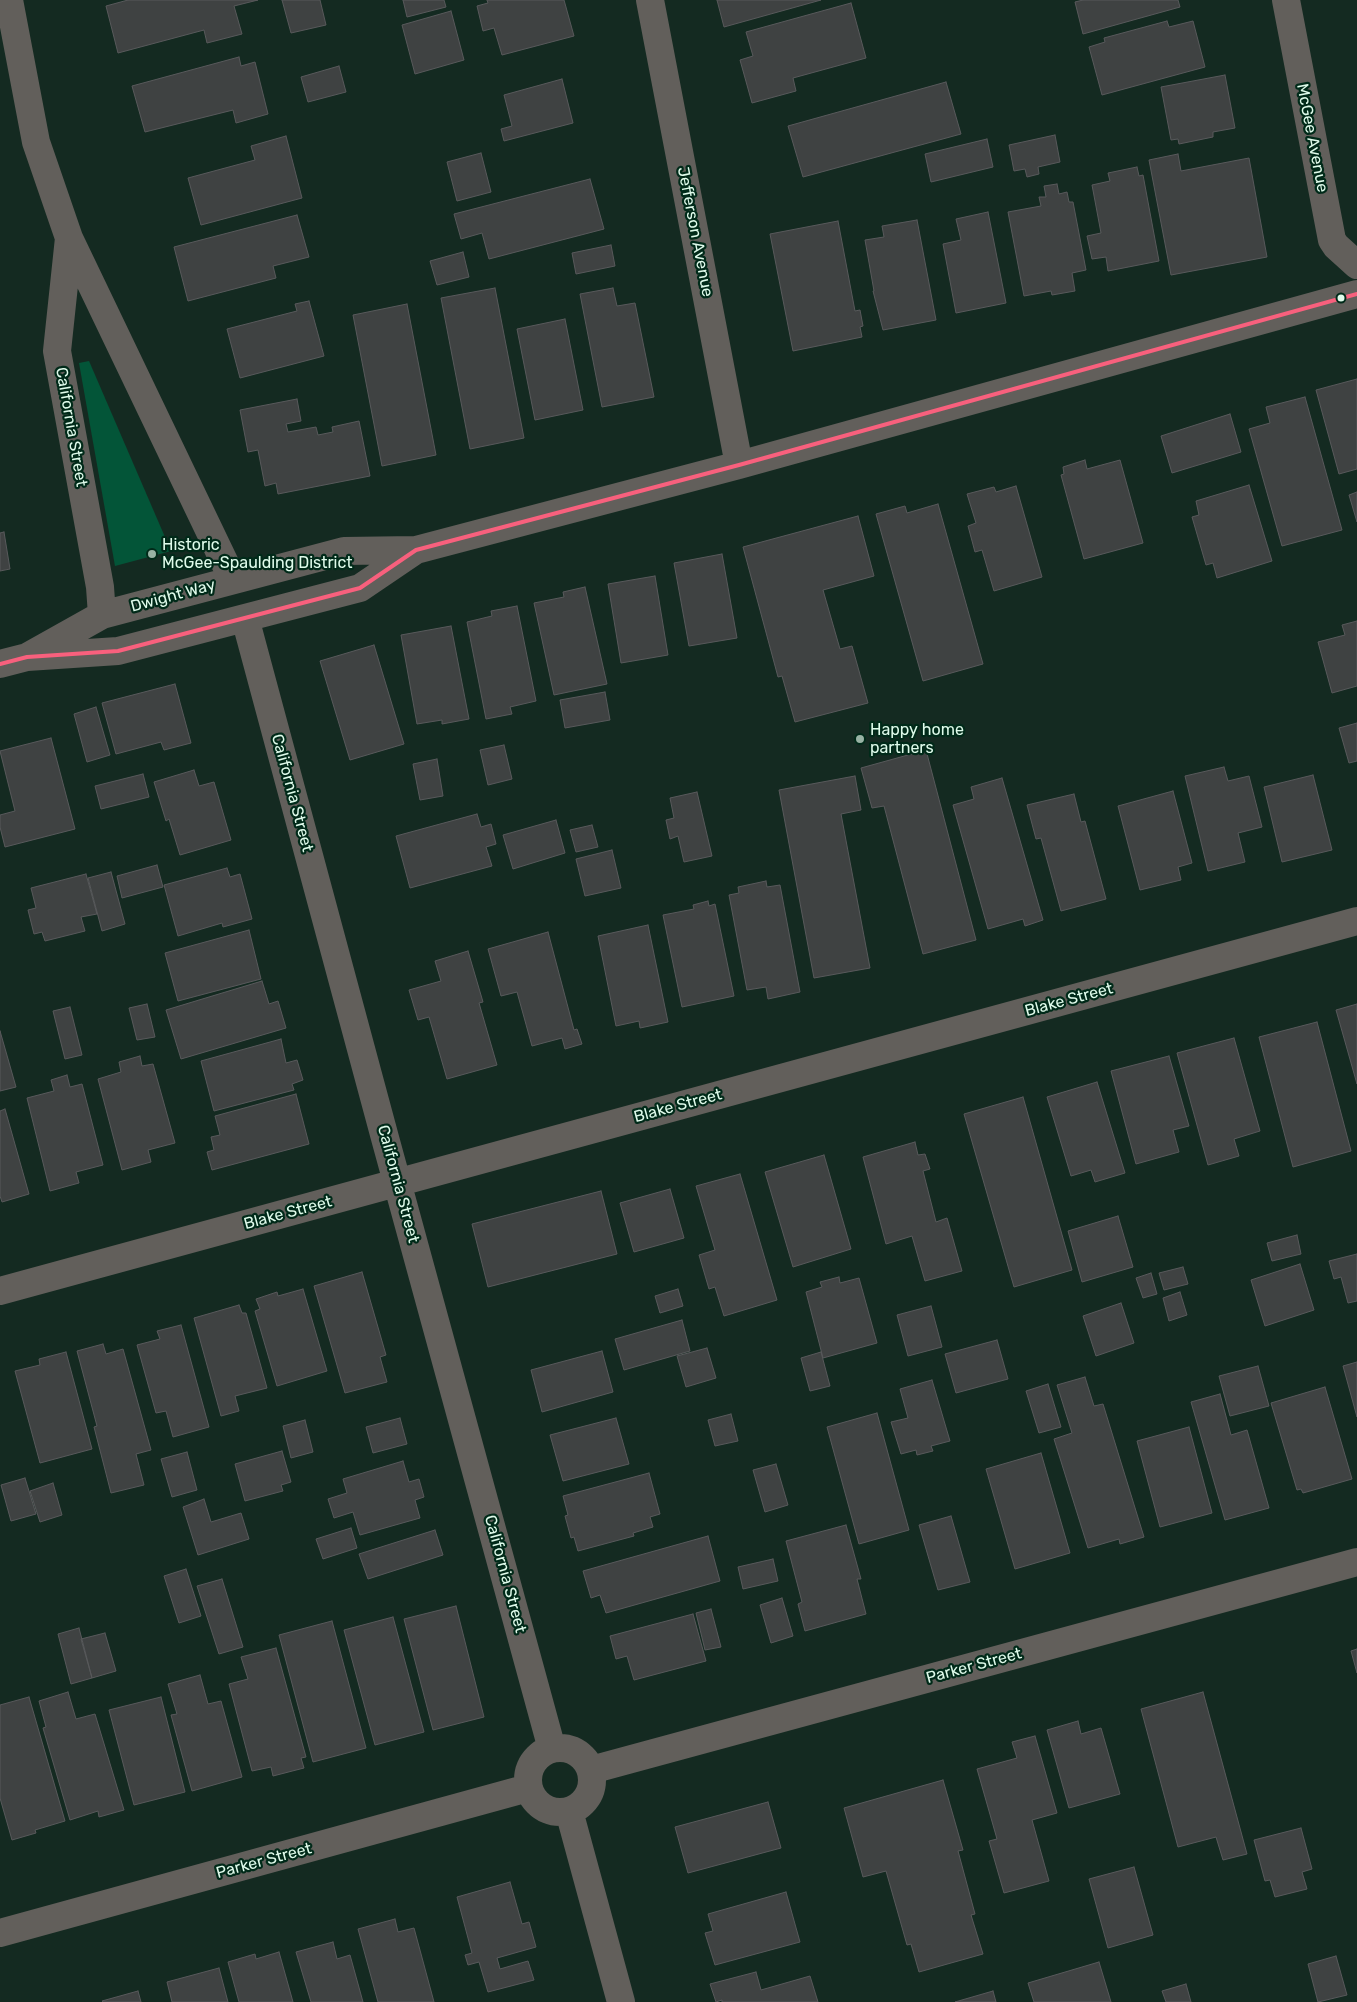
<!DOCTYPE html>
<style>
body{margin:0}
canvas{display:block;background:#142a21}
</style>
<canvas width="1357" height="2002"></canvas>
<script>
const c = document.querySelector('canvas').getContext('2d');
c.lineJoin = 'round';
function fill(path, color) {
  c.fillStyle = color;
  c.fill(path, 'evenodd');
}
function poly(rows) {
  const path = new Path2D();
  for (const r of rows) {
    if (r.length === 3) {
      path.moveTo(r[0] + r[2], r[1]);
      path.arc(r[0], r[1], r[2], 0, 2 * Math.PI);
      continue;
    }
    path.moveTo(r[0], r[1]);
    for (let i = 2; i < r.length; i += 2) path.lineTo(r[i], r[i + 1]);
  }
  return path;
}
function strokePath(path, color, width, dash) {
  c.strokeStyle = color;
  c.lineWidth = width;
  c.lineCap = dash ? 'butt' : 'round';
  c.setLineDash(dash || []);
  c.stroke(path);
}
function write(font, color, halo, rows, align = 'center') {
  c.font = font + ' Rubik,sans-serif';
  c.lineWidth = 4.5;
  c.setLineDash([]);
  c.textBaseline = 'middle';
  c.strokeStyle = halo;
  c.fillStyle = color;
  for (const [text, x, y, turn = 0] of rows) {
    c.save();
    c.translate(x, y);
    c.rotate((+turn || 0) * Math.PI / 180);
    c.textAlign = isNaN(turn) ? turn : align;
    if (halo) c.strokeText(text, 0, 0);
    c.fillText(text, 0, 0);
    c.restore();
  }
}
fill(poly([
 [89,361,171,551,115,566,79,363]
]), '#035538');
const building = poly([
 [128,0,258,0,234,6,242,34,207,43,204,30,118,53,106,6,128,0],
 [282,0,320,0,326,25,291,33,282,0],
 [403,0,444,0,446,7,407,17,403,0],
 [487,0,564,0,574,36,502,55,494,28,483,31,477,6,488,3,487,0],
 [717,0,821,0,724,27,717,0],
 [1083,0,1178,0,1180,7,1083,34,1075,2,1083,0],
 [851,3,866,58,793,78,796,91,752,103,740,60,753,56,746,32,851,3],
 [451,11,464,60,415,74,402,25,451,11],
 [1167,21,1169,27,1193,21,1205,67,1102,95,1089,47,1105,42,1104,38,1167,21],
 [239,57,241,66,255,62,268,114,236,123,233,110,145,132,132,86,239,57],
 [339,66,346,92,308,102,301,77,339,66],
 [1225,75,1235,128,1213,132,1213,137,1179,144,1178,139,1171,140,1161,87,1225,75],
 [562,79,573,123,504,141,501,129,512,126,504,95,562,79],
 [946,82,961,134,803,177,788,126,946,82],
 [1055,135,1060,162,1038,167,1039,174,1027,177,1025,169,1014,171,1009,145,1055,135],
 [286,136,302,198,201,225,188,178,255,160,251,146,286,136],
 [987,139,993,167,931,182,925,154,987,139],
 [481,153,491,192,457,201,447,162,481,153],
 [1178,154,1181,171,1249,158,1267,257,1171,275,1149,160,1178,154],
 [1137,167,1139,176,1143,175,1159,261,1108,271,1106,257,1092,259,1087,236,1101,233,1092,185,1110,181,1108,173,1137,167],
 [590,179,604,229,489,259,482,233,461,239,454,214,590,179],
 [1057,184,1059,194,1067,192,1069,202,1073,202,1086,270,1072,273,1075,291,1052,295,1051,291,1024,296,1008,212,1041,206,1039,197,1046,197,1044,186,1057,184],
 [988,212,1006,303,956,313,943,244,961,240,956,219,988,212],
 [297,215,309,257,273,266,276,278,188,301,174,247,297,215],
 [917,220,936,320,883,330,873,291,874,291,865,240,884,237,882,226,917,220],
 [838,221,855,311,860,310,863,326,860,327,862,337,793,351,770,234,838,221],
 [611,245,615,266,576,274,572,253,611,245],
 [463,252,469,277,437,285,430,261,463,252],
 [495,288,524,438,470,449,441,298,495,288],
 [613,288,617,306,635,303,654,397,602,407,580,294,613,288],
 [309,301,324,356,240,378,227,329,297,311,295,304,309,301],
 [407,304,436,455,382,466,353,315,407,304],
 [565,319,583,410,535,420,517,329,565,319],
 [1357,379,1357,469,1339,474,1316,390,1357,379],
 [1305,397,1342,530,1282,546,1249,429,1270,423,1266,407,1305,397],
 [297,399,301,421,286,424,288,432,316,427,318,435,333,432,332,427,359,421,370,476,278,494,276,483,265,486,258,450,248,452,240,410,297,399],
 [1230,414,1241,452,1172,473,1161,436,1230,414],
 [1085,460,1087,469,1120,460,1143,543,1084,559,1061,475,1064,474,1063,467,1085,460],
 [1249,485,1272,561,1217,578,1213,563,1206,565,1192,517,1199,515,1196,501,1249,485],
 [1016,486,1042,577,994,591,982,550,975,552,968,526,976,523,967,494,994,487,996,492,1016,486],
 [1357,492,1357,522,1349,495,1357,492],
 [938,504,983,664,923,681,876,514,905,506,907,513,938,504],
 [858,516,874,576,823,590,840,649,852,646,868,703,795,722,782,676,778,677,743,547,858,516],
 [4,532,10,569,0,571,0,533,4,532],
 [722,554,737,638,689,646,674,563,722,554],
 [655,576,668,655,621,663,608,584,655,576],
 [585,587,607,684,554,695,534,603,564,597,563,592,585,587],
 [517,606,536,701,510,707,512,714,486,719,467,622,492,616,491,611,517,606],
 [1357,621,1357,686,1332,693,1318,642,1345,635,1342,625,1357,621],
 [451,626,469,719,442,724,442,720,417,724,401,635,451,626],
 [374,645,404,744,350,760,320,661,374,645],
 [175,684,191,743,164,750,161,742,116,754,102,703,175,684],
 [605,692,610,720,565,728,560,700,605,692],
 [96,707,110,755,87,762,74,714,96,707],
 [1357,723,1357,761,1349,763,1339,728,1357,723],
 [51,738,75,829,5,847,0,827,0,815,15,811,0,751,51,738],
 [504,745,512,779,488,785,480,750,504,745],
 [926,750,976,940,923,954,884,806,872,808,861,768,926,750],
 [437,759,443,796,420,800,413,764,437,759],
 [1224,767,1228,781,1249,776,1262,827,1238,833,1245,862,1208,871,1185,776,1224,767],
 [194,770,199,786,214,782,231,840,180,855,169,819,166,821,154,782,194,770],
 [143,774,149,797,101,809,95,786,143,774],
 [1313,775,1332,850,1282,862,1264,787,1313,775],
 [855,776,861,810,841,814,870,968,814,978,779,790,855,776],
 [1002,778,1043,920,1025,926,1023,919,988,929,953,805,974,799,971,787,1002,778],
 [1173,791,1192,863,1178,867,1181,880,1140,890,1118,806,1173,791],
 [697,792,712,856,684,862,678,836,670,839,666,820,674,818,670,798,697,792],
 [1074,794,1081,822,1085,821,1106,899,1061,911,1041,838,1036,839,1027,805,1074,794],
 [477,814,481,827,491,824,496,844,486,847,492,866,410,888,396,836,477,814],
 [556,820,565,853,513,869,503,835,556,820],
 [592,825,598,847,576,852,570,830,592,825],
 [612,850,621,888,585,896,576,859,612,850],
 [157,865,163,887,122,898,117,876,157,865],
 [227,868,230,877,240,874,252,919,223,927,222,923,178,936,164,885,227,868],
 [111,872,125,924,102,931,88,878,111,872],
 [86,874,97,914,81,917,85,931,45,941,42,932,34,934,28,910,36,908,31,888,86,874],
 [766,881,767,887,780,885,800,992,768,999,766,987,747,990,729,895,739,893,738,887,766,881],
 [708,901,709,906,715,904,734,996,682,1007,663,915,694,909,693,905,708,901],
 [648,925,668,1022,640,1028,639,1021,616,1026,598,936,648,925],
 [249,930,261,979,178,1001,165,953,249,930],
 [548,932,574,1030,577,1029,582,1044,565,1049,562,1038,532,1046,517,992,501,996,488,949,548,932],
 [468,951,483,1002,479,1003,497,1065,447,1079,429,1017,418,1020,409,990,441,981,435,961,468,951],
 [262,981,269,1004,278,1001,286,1028,181,1059,166,1010,262,981],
 [147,1004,155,1037,137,1040,129,1008,147,1004],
 [1357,1004,1357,1084,1336,1010,1357,1004],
 [70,1007,82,1055,65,1059,53,1011,70,1007],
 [1317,1022,1351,1151,1293,1167,1259,1037,1317,1022],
 [0,1031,16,1087,0,1091,0,1031],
 [1234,1038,1260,1131,1234,1139,1239,1156,1208,1165,1177,1053,1234,1038],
 [281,1039,286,1063,297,1060,303,1080,292,1084,294,1090,214,1111,201,1061,281,1039],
 [140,1056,142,1066,153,1064,175,1143,148,1150,151,1162,122,1170,98,1079,121,1072,119,1062,140,1056],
 [1169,1056,1189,1126,1173,1130,1179,1152,1136,1164,1111,1071,1169,1056],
 [67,1075,70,1087,82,1084,103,1165,76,1172,79,1183,50,1191,27,1098,54,1091,51,1080,67,1075],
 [1097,1082,1125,1173,1095,1182,1091,1170,1071,1176,1047,1097,1097,1082],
 [296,1094,309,1144,212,1170,207,1152,214,1150,211,1137,220,1135,215,1116,296,1094],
 [1023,1097,1072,1270,1014,1287,964,1114,1023,1097],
 [5,1109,29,1194,2,1202,0,1196,0,1111,5,1109],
 [915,1142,918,1155,925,1154,930,1169,923,1171,936,1222,947,1218,962,1271,925,1281,912,1236,886,1244,863,1157,915,1142],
 [824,1155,851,1249,793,1267,765,1172,824,1155],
 [740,1174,777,1300,724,1316,715,1287,709,1289,699,1255,715,1250,696,1186,740,1174],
 [670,1189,684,1238,634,1252,620,1203,670,1189],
 [601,1191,617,1254,488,1287,472,1224,601,1191],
 [1118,1216,1133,1267,1082,1282,1068,1231,1118,1216],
 [1297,1235,1301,1254,1272,1261,1267,1243,1297,1235],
 [1357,1254,1357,1301,1348,1303,1341,1277,1334,1279,1329,1261,1357,1254],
 [1300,1264,1314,1310,1265,1326,1251,1280,1300,1264],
 [1183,1267,1188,1284,1164,1290,1159,1273,1183,1267],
 [362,1272,386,1355,380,1357,387,1382,345,1393,314,1286,362,1272],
 [1151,1273,1157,1294,1143,1298,1136,1278,1151,1273],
 [839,1277,840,1283,859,1278,877,1343,823,1358,806,1292,822,1287,820,1282,839,1277],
 [303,1289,327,1371,277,1386,255,1311,260,1309,256,1299,277,1292,278,1296,303,1289],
 [678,1289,683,1306,660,1313,655,1296,678,1289],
 [1180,1292,1187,1315,1169,1321,1163,1298,1180,1292],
 [1121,1303,1134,1343,1096,1356,1083,1316,1121,1303],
 [239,1305,242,1313,246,1313,267,1388,235,1396,239,1411,221,1416,194,1318,239,1305],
 [931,1306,942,1347,908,1356,897,1315,931,1306],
 [682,1320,690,1351,624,1370,615,1339,682,1320],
 [181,1325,209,1427,173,1437,166,1411,156,1413,137,1345,160,1339,157,1331,181,1325],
 [997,1340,1008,1379,956,1393,945,1354,997,1340],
 [103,1344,106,1354,123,1349,151,1450,136,1454,144,1485,111,1493,94,1427,97,1426,77,1351,103,1344],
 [707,1348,716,1378,686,1387,677,1356,707,1348],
 [602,1351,613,1392,542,1412,531,1370,602,1351],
 [66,1352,92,1449,40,1463,15,1371,40,1365,39,1359,66,1352],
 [821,1352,830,1386,810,1391,801,1358,821,1352],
 [1357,1362,1357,1417,1343,1366,1357,1362],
 [1258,1366,1269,1406,1230,1416,1219,1376,1258,1366],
 [1085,1377,1094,1406,1103,1404,1144,1537,1120,1544,1119,1539,1088,1548,1054,1439,1072,1433,1057,1385,1085,1377],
 [932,1380,950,1441,931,1446,933,1451,917,1455,916,1450,901,1454,891,1422,908,1418,900,1389,932,1380],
 [1048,1384,1061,1427,1039,1433,1026,1391,1048,1384],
 [1325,1387,1352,1479,1303,1493,1301,1489,1297,1490,1271,1403,1325,1387],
 [1220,1394,1231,1435,1247,1430,1269,1508,1225,1520,1191,1402,1220,1394],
 [877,1413,909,1530,859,1544,827,1427,877,1413],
 [731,1414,738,1441,715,1446,708,1420,731,1414],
 [400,1418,407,1444,373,1453,366,1427,400,1418],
 [616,1418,629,1464,563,1481,550,1435,616,1418],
 [305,1420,313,1452,291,1458,283,1426,305,1420],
 [1189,1427,1212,1513,1160,1527,1137,1441,1189,1427],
 [282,1451,291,1482,281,1485,283,1491,245,1501,235,1464,282,1451],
 [187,1452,197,1490,172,1497,161,1459,187,1452],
 [1041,1453,1070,1553,1015,1569,986,1469,1041,1453],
 [403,1461,409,1482,419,1479,424,1497,415,1500,420,1518,360,1535,353,1512,334,1518,328,1499,347,1493,343,1479,403,1461],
 [776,1464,788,1505,765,1512,753,1470,776,1464],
 [649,1473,660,1514,650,1517,653,1527,633,1533,634,1536,578,1551,574,1537,571,1538,565,1516,568,1515,563,1496,649,1473],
 [25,1478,36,1514,11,1521,1,1485,25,1478],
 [53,1483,62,1515,40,1522,30,1491,53,1483],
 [204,1499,211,1522,241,1513,249,1539,198,1555,183,1507,204,1499],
 [951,1516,970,1582,938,1590,919,1525,951,1516],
 [846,1525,861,1579,857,1579,866,1614,805,1631,798,1604,802,1602,786,1541,846,1525],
 [351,1528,357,1548,323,1559,316,1539,351,1528],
 [435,1530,443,1555,368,1579,359,1554,435,1530],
 [708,1536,720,1581,606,1613,600,1595,591,1598,583,1571,708,1536],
 [773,1559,778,1581,743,1589,738,1567,773,1559],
 [186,1569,201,1616,179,1623,164,1576,186,1569],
 [222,1579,243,1647,219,1654,197,1586,222,1579],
 [782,1598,793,1636,771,1643,760,1605,782,1598],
 [456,1606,484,1717,433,1730,404,1619,456,1606],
 [711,1609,721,1647,705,1650,696,1613,711,1609],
 [693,1614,706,1661,634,1680,627,1656,616,1659,610,1636,693,1614],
 [393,1617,424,1732,375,1745,344,1630,393,1617],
 [332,1621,366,1748,313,1762,279,1635,332,1621],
 [79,1628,92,1678,71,1684,58,1634,79,1628],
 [105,1633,116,1671,92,1678,81,1639,105,1633],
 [276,1648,306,1757,301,1758,304,1768,273,1776,271,1767,252,1771,229,1684,248,1679,241,1657,276,1648],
 [1357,1649,1357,1673,1351,1651,1357,1649],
 [200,1675,208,1704,221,1701,242,1777,192,1791,171,1715,177,1714,168,1684,200,1675],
 [68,1692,76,1719,95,1714,124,1810,99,1817,98,1811,70,1820,43,1728,46,1727,39,1701,68,1692],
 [1203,1692,1247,1854,1223,1860,1216,1837,1178,1847,1141,1709,1203,1692],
 [29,1697,65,1821,35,1830,36,1833,12,1840,0,1798,0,1705,29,1697],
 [161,1697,185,1792,134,1805,109,1710,161,1697],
 [1078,1721,1081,1734,1101,1728,1120,1794,1069,1808,1047,1730,1078,1721],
 [1035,1736,1057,1813,1032,1820,1049,1881,1004,1893,989,1841,997,1839,977,1769,1017,1758,1012,1742,1035,1736],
 [943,1780,963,1850,958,1851,975,1914,971,1915,983,1954,919,1972,911,1944,907,1945,886,1871,863,1877,844,1808,943,1780],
 [768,1802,781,1848,688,1873,675,1827,768,1802],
 [1301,1828,1312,1869,1302,1872,1307,1889,1275,1897,1270,1880,1265,1881,1254,1840,1301,1828],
 [1134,1867,1153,1935,1108,1948,1089,1879,1134,1867],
 [510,1882,522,1924,529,1922,536,1947,497,1958,500,1969,528,1961,534,1980,488,1992,479,1962,468,1965,465,1955,472,1953,457,1897,510,1882],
 [786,1892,800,1942,715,1965,705,1933,713,1931,708,1914,786,1892],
 [395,1919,398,1932,414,1928,434,2002,378,2002,358,1929,395,1919],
 [333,1942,337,1959,350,1955,363,2002,311,2002,296,1952,333,1942],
 [279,1952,293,2002,239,2002,228,1962,255,1954,256,1959,279,1952],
 [1336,1956,1347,1995,1318,2002,1308,1964,1336,1956],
 [1099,1962,1111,2002,1034,2002,1028,1983,1099,1962],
 [219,1968,228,2002,172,2002,167,1982,219,1968],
 [756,1972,761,1990,810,1976,818,2002,722,2002,722,2000,716,2002,710,1984,756,1972],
 [1186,1984,1191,2002,1166,2002,1162,1991,1186,1984],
 [138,1991,141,2002,103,2002,102,2001,138,1991],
 [993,1991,996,2002,955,2002,993,1991]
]);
fill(building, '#3f4242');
strokePath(building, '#58595b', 1);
strokePath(poly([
 [9,0,36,142,69,238,233,580],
 [650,0,739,465],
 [1286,0,1332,240,1336,246,1357,265],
 [69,238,57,351,100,587,102,615],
 [245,618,385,1138,552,1749],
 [27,657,102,615,344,551,416,550,739,465,1357,294],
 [0,664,27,657,118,651,360,588,416,550],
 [0,1291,1357,921],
 [560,1780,32],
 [591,1770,1357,1562],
 [569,1811,621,2002],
 [0,1933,528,1788]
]), '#625f5b', 28);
strokePath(poly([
 [0,664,27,657,118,651,360,588,416,550,739,465,1357,294]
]), '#f8607d', 4);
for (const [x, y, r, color] of [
 [1341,298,4.5,"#dffbeb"],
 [152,554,5,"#98b2a4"],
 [860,739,5,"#98b2a4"]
]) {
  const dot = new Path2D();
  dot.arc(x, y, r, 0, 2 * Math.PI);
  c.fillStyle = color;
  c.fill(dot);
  strokePath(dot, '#002a19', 2);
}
write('16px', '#dffbeb', '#002a19', [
 ["McGee Avenue",1312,138,79],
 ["Jefferson Avenue",695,232,79],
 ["California Street",71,427,80],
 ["Dwight Way",173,596,-15],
 ["California Street",292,793,75],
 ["Blake Street",1069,1000,-15],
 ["Blake Street",678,1106,-15],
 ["California Street",398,1184,75],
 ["Blake Street",288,1213,-15],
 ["California Street",505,1574,75],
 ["Parker Street",974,1666,-15],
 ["Parker Street",264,1861,-15]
]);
write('16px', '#dffbeb', '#002a19', [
 ["Historic",162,545],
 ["McGee-Spaulding District",162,563],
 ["Happy home",870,730],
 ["partners",870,748]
], 'left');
</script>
